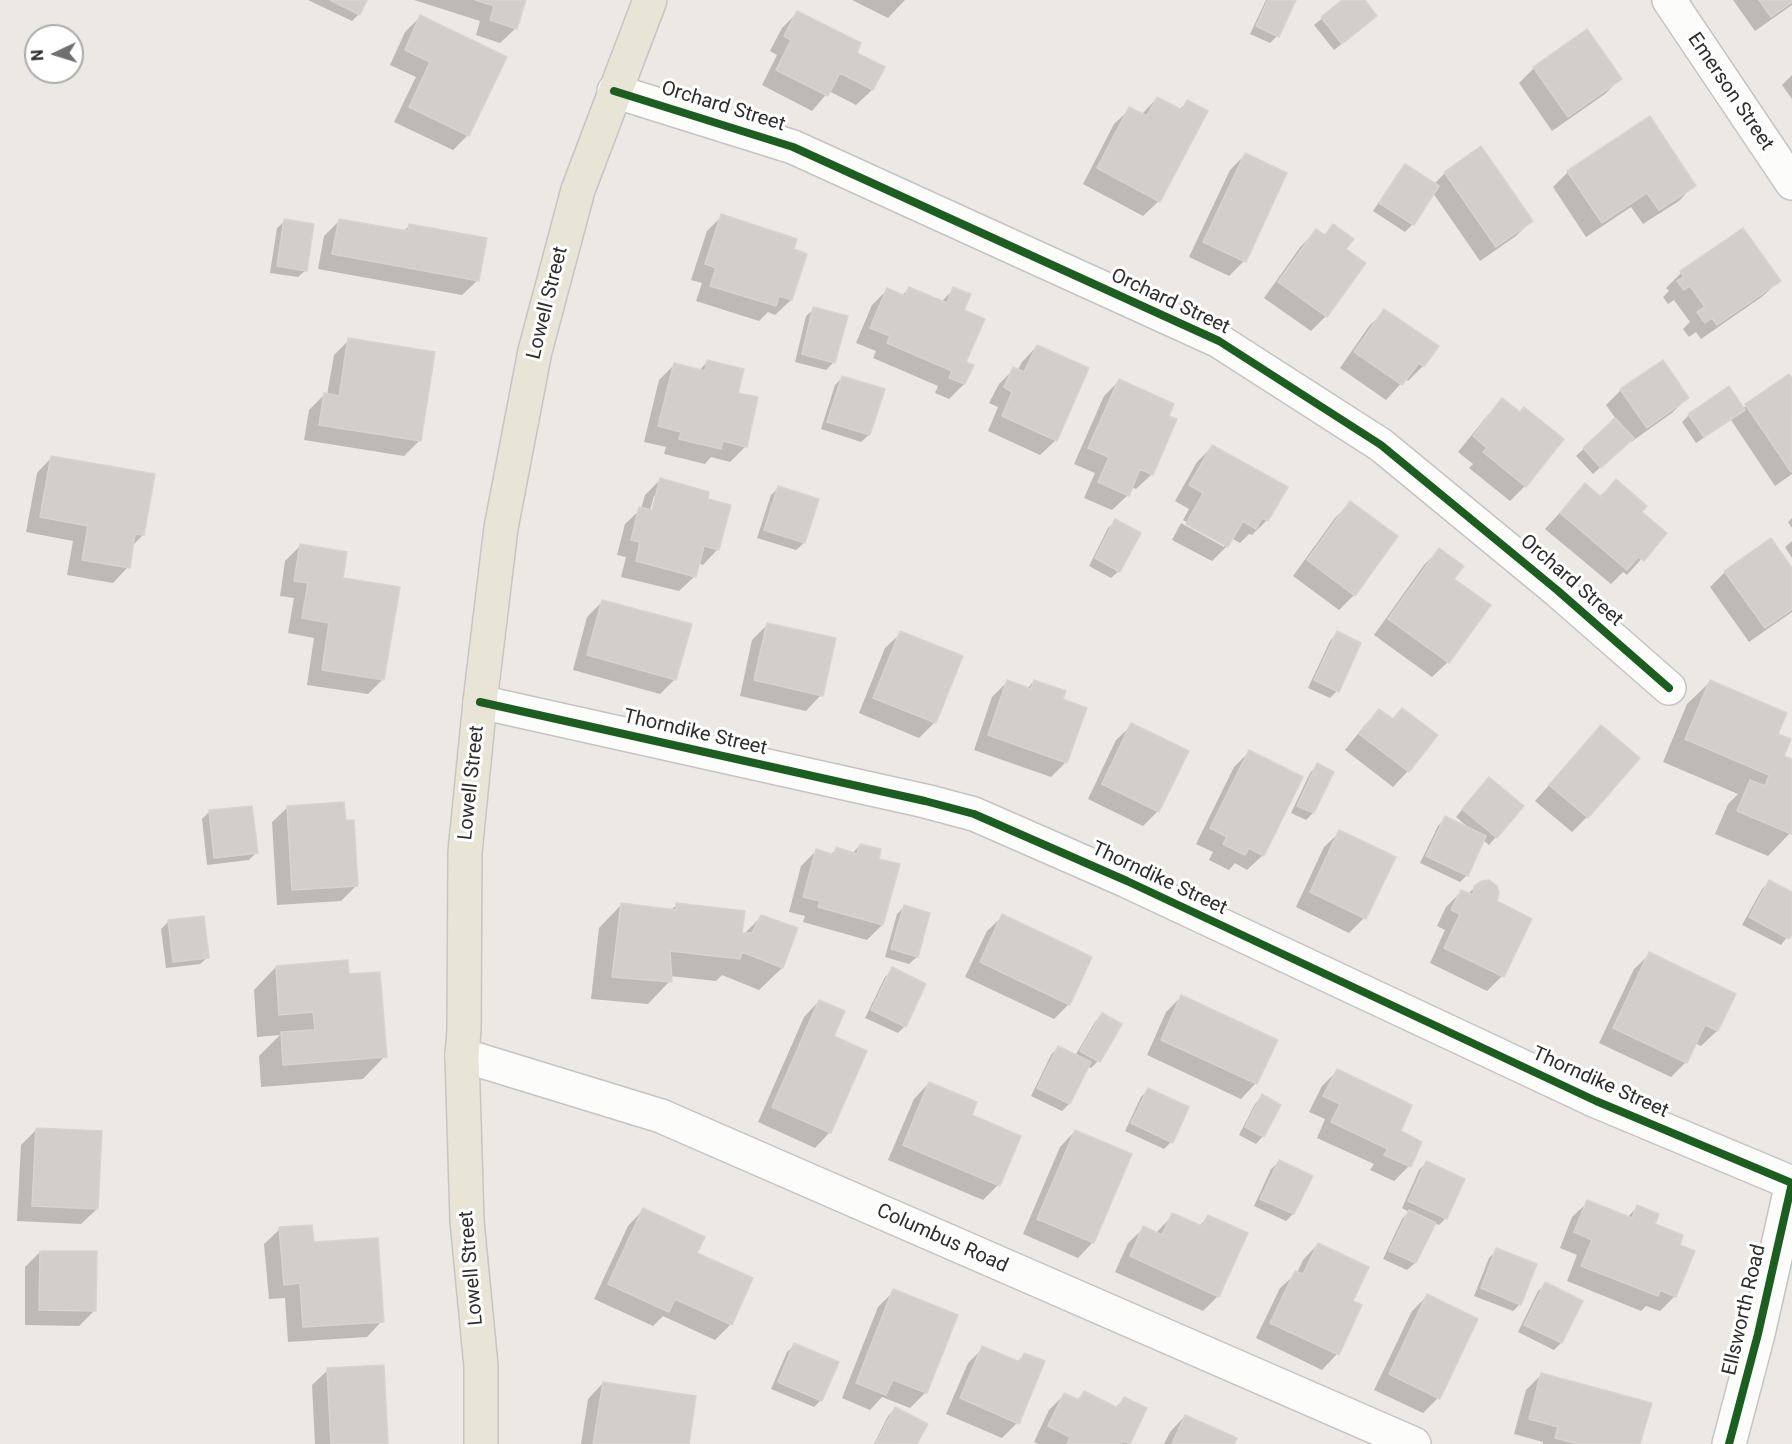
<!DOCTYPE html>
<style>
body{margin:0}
#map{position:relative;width:1792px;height:1444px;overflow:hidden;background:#ece8e4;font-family:Roboto,sans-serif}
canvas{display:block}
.north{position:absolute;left:24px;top:24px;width:60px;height:60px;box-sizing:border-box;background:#fff;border:2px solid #ababab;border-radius:50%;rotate:266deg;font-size:16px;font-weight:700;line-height:24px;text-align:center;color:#2e2e2e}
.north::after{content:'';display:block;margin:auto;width:21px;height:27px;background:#706f6e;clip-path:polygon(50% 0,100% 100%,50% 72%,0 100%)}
</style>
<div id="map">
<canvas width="1792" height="1444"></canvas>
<div class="north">N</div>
</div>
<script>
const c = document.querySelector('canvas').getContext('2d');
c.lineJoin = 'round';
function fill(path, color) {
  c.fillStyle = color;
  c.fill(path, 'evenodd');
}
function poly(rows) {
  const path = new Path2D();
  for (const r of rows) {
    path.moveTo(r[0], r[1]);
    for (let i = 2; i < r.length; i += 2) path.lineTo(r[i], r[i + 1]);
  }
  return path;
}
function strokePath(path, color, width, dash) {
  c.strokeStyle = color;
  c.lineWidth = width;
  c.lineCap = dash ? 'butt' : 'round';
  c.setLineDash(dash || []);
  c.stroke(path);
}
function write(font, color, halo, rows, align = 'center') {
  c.font = font + ' Roboto,sans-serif';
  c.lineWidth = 6;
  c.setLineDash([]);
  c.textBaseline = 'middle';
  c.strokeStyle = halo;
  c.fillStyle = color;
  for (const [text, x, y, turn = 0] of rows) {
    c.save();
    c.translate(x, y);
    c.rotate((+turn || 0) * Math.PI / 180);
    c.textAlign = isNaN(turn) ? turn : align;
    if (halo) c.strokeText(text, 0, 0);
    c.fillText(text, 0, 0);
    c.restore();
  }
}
fill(poly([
 [308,0,366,0,359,14,352,21],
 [414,0,525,0,516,28,500,43,476,35,480,21],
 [852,0,905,0,888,18],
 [1266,0,1294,0,1277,36,1270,43,1250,34],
 [1345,0,1363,0,1368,23,1334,50,1314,25],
 [1733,0,1792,0,1792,5,1755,31],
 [797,13,855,53,883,68,872,90,856,105,829,91,812,111,762,85,777,55,770,51,782,28],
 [420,17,468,135,453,150,394,122,416,77,390,65,405,32],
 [1534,68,1620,79,1605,94,1552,131,1519,83],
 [1792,75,1792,99,1782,85],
 [1157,98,1179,110,1187,102,1159,201,1143,216,1083,184,1114,124,1130,109,1142,114],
 [1480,148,1531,221,1516,236,1480,261,1433,193,1413,224,1405,232,1373,211,1398,173,1405,166,1434,184,1445,173],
 [1245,155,1244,261,1229,276,1189,257,1230,170],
 [1568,172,1694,185,1679,201,1643,224,1631,207,1586,237,1553,187],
 [722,216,792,250,791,300,775,315,768,312,759,321,696,301,702,283,691,280,707,231],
 [285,221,306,270,298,277,270,273,277,228],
 [339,221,403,232,410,225,478,280,462,295,318,269,324,236],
 [1333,226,1344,250,1326,316,1311,331,1264,298,1301,246,1316,231,1323,236],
 [1681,273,1779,281,1763,296,1701,339,1696,332,1689,337,1683,329,1690,322,1674,300,1668,304,1663,297,1669,291,1666,288],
 [909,288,941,302,954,289,962,311,964,384,949,399,935,393,938,386,873,358,876,351,856,343,872,305,887,290,902,296],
 [814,309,834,362,826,370,795,362,806,316],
 [1385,311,1423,366,1408,381,1405,379,1386,400,1340,368,1369,326],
 [349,340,419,441,404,456,304,440,309,410,324,395,327,395,334,355],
 [1037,346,1056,440,1040,455,988,431,998,407,989,403,999,384,1014,369,1018,370,1022,362],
 [707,362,736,394,756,398,745,447,730,462,711,457,705,464,664,454,666,447,644,442,659,380,674,365,699,371],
 [1789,376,1792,381,1792,474,1775,486,1731,420,1696,443,1682,422,1689,415,1742,409],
 [842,378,869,435,861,442,821,429,835,385],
 [1119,381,1152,474,1136,489,1131,487,1128,495,1112,510,1084,498,1095,473,1074,464,1104,396],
 [1621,390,1687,398,1672,413,1631,442,1630,440,1593,474,1576,456,1616,419,1606,405],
 [1502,400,1519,414,1525,486,1510,501,1469,468,1473,464,1458,452,1487,416],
 [1212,447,1267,520,1252,535,1249,534,1240,543,1231,538,1227,546,1212,561,1172,540,1181,523,1224,547,1224,543,1183,520,1189,509,1175,501,1197,462],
 [52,457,143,535,132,546,128,567,113,583,67,575,73,541,26,532,37,473],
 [660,480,706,500,718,549,703,565,698,563,695,576,679,591,621,577,626,557,617,555,625,524,641,509,645,495],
 [654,496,657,496,651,518,648,517],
 [1616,481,1640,512,1665,533,1627,575,1623,572,1611,584,1545,529,1585,485,1599,497],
 [778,488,817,500,804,543,796,550,757,538,771,495],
 [1350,503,1354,595,1339,610,1293,576,1335,518],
 [1792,518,1792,528,1788,522],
 [1116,521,1119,571,1111,578,1089,566,1108,528],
 [1792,541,1792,558,1785,547],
 [300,546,341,579,383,679,368,694,307,685,314,638,288,633,294,598,280,596,285,561],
 [1439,550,1452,579,1448,662,1432,677,1374,635,1424,565],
 [1792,570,1792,612,1749,642,1710,587,1725,572],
 [602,602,675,679,660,694,573,670,587,617],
 [767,625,821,695,806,711,740,696,752,640],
 [901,633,935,722,919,738,859,713,885,648],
 [1337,633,1337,691,1330,698,1308,688,1330,641],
 [1034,681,1061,700,1066,762,1051,777,974,750,992,697,1007,682,1027,689],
 [1710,682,1776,735,1782,756,1792,761,1792,831,1768,856,1715,834,1728,804,1738,794,1663,762,1687,704],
 [1402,710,1436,735,1408,771,1393,787,1345,750,1364,726,1379,711,1391,720],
 [1132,725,1158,811,1143,826,1088,799,1116,740],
 [1601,727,1587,817,1572,832,1535,801],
 [1249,752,1263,855,1247,870,1235,863,1229,870,1209,860,1213,852,1196,844,1234,767],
 [1317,765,1313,813,1306,820,1291,813,1310,773],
 [1482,786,1522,806,1489,845,1483,840,1467,875,1460,882,1420,863,1438,826,1446,818,1469,828,1456,817],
 [288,807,356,886,341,901,277,905,272,822],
 [209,812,256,853,249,860,207,865,202,819],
 [1340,832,1364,918,1349,933,1296,907,1324,847],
 [860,845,877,860,882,925,867,940,803,922,805,916,789,912,801,866,816,851,830,855,837,849,852,854],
 [1770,881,1792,893,1792,931,1781,945,1742,925,1762,889],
 [1475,887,1495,902,1502,976,1487,991,1430,963,1445,930,1437,926,1446,907,1461,892,1467,895],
 [621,905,671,910,677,905,741,934,744,934,761,917,796,928,782,968,759,990,722,975,716,981,670,976,670,981,648,1004,591,999,599,928],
 [904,907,929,914,917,957,909,964,885,957,897,914],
 [1003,916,1069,1004,1054,1019,965,977,987,931],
 [168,922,208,957,200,964,166,968,161,929],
 [1650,954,1734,994,1717,1031,1701,1046,1695,1043,1686,1062,1671,1077,1599,1043,1634,969],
 [276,967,347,976,385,1056,363,1079,261,1087,259,1056,280,1035,257,1037,254,990],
 [893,969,905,1026,898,1033,865,1018,885,977],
 [1181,997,1256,1083,1241,1099,1147,1055,1166,1012],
 [819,1001,832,1037,830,1132,815,1148,758,1122,804,1017],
 [1102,1014,1098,1061,1091,1068,1087,1066,1069,1104,1062,1111,1031,1096,1051,1055,1058,1047,1075,1056,1095,1022],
 [1337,1071,1399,1132,1409,1166,1394,1181,1370,1170,1374,1164,1317,1138,1325,1119,1309,1112,1322,1086],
 [929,1083,970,1116,998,1185,983,1200,888,1160,914,1099],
 [1148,1090,1171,1142,1164,1149,1125,1131,1141,1097],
 [1262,1096,1263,1136,1256,1144,1239,1135,1255,1104],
 [36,1130,97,1209,81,1224,17,1221,21,1145],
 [1075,1131,1093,1242,1078,1258,1023,1234,1060,1147],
 [1279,1162,1293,1214,1286,1221,1254,1206,1271,1169],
 [1426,1163,1446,1218,1439,1225,1434,1223,1415,1263,1407,1270,1383,1259,1402,1219,1409,1212,1402,1208,1419,1170],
 [1588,1202,1627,1218,1637,1207,1653,1225,1678,1246,1675,1296,1660,1311,1646,1306,1641,1311,1567,1281,1577,1255,1560,1248,1572,1217],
 [643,1210,695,1254,731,1324,715,1340,663,1316,653,1326,594,1299,628,1226],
 [1173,1215,1199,1226,1208,1217,1218,1296,1203,1311,1115,1272,1128,1243,1144,1228,1156,1233],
 [280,1229,382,1321,367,1337,288,1342,285,1298,269,1299,264,1244],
 [1318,1244,1351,1302,1360,1306,1337,1354,1322,1370,1256,1338,1280,1288,1297,1273,1303,1260],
 [1497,1250,1520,1304,1513,1311,1474,1296,1489,1258],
 [40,1252,95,1310,79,1326,25,1325,25,1267],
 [1546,1284,1581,1302,1561,1343,1554,1350,1518,1332,1538,1291],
 [894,1291,956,1316,925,1393,910,1408,882,1397,870,1410,842,1398,878,1307],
 [1427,1296,1438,1398,1423,1413,1374,1390,1412,1311],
 [795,1345,821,1400,814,1407,771,1389,787,1352],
 [983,1348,1017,1362,1024,1355,1017,1423,1002,1438,946,1414,968,1363],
 [328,1370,387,1444,315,1444,312,1385],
 [1542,1374,1639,1444,1543,1444,1543,1442,1514,1434,1526,1390],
 [603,1383,688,1444,581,1444,588,1399],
 [1084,1393,1115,1408,1124,1399,1128,1444,1038,1444,1034,1442,1049,1410,1064,1395,1076,1401],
 [895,1409,926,1424,916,1444,874,1444,888,1416],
 [1185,1416,1232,1444,1164,1444,1170,1432]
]), '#0003');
const building = poly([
 [330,0,367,0,360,15,330,0],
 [475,0,526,0,517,29,490,20,494,6,475,0],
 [1268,0,1296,0,1279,37,1256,26,1268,0],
 [1342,0,1365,0,1377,16,1342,44,1321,17,1342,0],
 [1759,0,1792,0,1792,2,1771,17,1759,0],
 [797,11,861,43,857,53,885,67,873,90,840,73,828,96,776,70,791,40,784,36,797,11],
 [420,15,507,57,469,136,409,107,430,62,405,50,420,15],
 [1587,29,1622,79,1568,117,1533,67,1587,29],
 [1157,97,1182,110,1187,100,1208,111,1160,202,1097,168,1129,107,1147,116,1157,97],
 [1650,116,1696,186,1659,210,1647,193,1602,223,1567,171,1650,116],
 [1481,146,1533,221,1496,247,1444,172,1481,146],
 [1245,153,1287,173,1246,262,1203,242,1245,153],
 [1405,164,1439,186,1414,225,1379,203,1405,164],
 [721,214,797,239,794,249,807,254,792,300,779,296,776,306,710,286,716,268,705,264,721,214],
 [284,219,314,224,307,271,277,266,284,219],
 [339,219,408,231,409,224,487,238,479,281,332,254,339,219],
 [1333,224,1354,239,1346,249,1366,263,1327,317,1278,282,1316,229,1325,235,1333,224],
 [1743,228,1781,281,1717,325,1712,318,1705,323,1697,312,1705,307,1690,286,1684,290,1677,281,1684,277,1680,271,1743,228],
 [909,287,947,303,953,287,971,294,964,310,985,319,966,362,974,365,965,384,949,378,952,371,887,343,890,336,870,328,887,288,905,296,909,287],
 [813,307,848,316,835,363,802,354,813,307],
 [1384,309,1439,346,1424,367,1419,363,1402,385,1354,352,1384,309],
 [348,338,435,352,421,441,319,425,324,393,339,396,348,338],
 [1037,345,1089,368,1057,441,1002,416,1012,392,1004,387,1013,367,1024,372,1037,345],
 [707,360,744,369,738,393,758,397,747,447,723,441,721,449,679,439,681,432,658,426,674,363,705,371,707,360],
 [1663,360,1689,398,1647,428,1620,389,1663,360],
 [1789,374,1792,378,1791,472,1745,404,1789,374],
 [842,376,885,389,870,435,827,422,842,376],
 [1119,379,1174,404,1169,416,1177,419,1153,475,1140,469,1129,496,1098,482,1109,457,1088,448,1119,379],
 [1729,386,1745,410,1704,437,1688,414,1729,386],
 [1502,398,1520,412,1524,407,1564,439,1526,487,1483,452,1487,448,1473,436,1502,398],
 [1615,418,1634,438,1601,468,1583,448,1615,418],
 [1212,445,1288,487,1268,521,1262,518,1256,529,1243,521,1228,547,1186,524,1203,493,1189,485,1212,445],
 [51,456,155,474,144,535,135,534,130,568,82,560,88,526,40,517,51,456],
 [660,478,709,492,708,499,731,505,719,550,704,546,696,577,636,561,640,542,631,540,639,507,652,510,660,478],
 [1616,479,1647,506,1642,512,1667,533,1644,561,1638,557,1627,570,1560,513,1585,483,1601,497,1616,479],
 [778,486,819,499,805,543,764,530,778,486],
 [1350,501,1398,536,1355,596,1307,560,1350,501],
 [1115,519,1141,533,1120,572,1095,558,1115,519],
 [1771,538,1792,568,1792,609,1765,628,1724,571,1771,538],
 [300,544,347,552,343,578,400,587,384,680,322,670,329,623,302,618,308,583,294,581,300,544],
 [1439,548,1464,566,1454,579,1491,605,1449,663,1388,619,1439,548],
 [602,600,692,624,676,680,587,655,602,600],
 [767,623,836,638,823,696,754,680,767,623],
 [900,631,963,656,936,723,873,698,900,631],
 [1337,631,1361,643,1339,692,1314,680,1337,631],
 [1007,680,1031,689,1034,680,1066,691,1063,699,1087,708,1067,763,988,735,1007,680],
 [1710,680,1787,713,1778,734,1791,739,1784,756,1792,759,1792,834,1737,811,1750,780,1765,786,1769,775,1685,739,1710,680],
 [1402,708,1438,735,1409,772,1359,734,1379,709,1393,719,1402,708],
 [1131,723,1189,751,1159,812,1102,784,1131,723],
 [1601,725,1640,758,1588,818,1549,785,1601,725],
 [1249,750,1303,777,1264,856,1249,848,1245,855,1223,844,1227,837,1210,828,1249,750],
 [1317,763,1334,772,1314,813,1297,806,1317,763],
 [1489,777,1524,806,1497,838,1462,809,1489,777],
 [344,802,346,820,354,820,358,886,292,890,287,806,344,802],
 [252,806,258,853,214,858,209,810,252,806],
 [1445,816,1486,836,1468,876,1426,856,1445,816],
 [1339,830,1396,857,1366,919,1310,892,1339,830],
 [860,844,881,849,879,859,900,864,883,925,818,907,820,901,803,897,816,849,834,855,836,847,857,854,860,844],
 [1489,880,1497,886,1499,893,1497,901,1532,919,1504,977,1444,948,1460,914,1451,910,1461,890,1473,895,1474,886,1482,881,1489,880],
 [1769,880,1792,892,1792,934,1789,939,1749,917,1769,880],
 [621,903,676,910,676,903,745,911,742,933,752,933,761,915,798,928,783,968,742,952,740,959,670,951,672,982,612,977,621,903],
 [904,905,930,913,918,957,891,949,904,905],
 [1002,914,1092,957,1070,1005,980,962,1002,914],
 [204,916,209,958,173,962,168,920,204,916],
 [1649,952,1736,994,1718,1031,1705,1025,1687,1063,1613,1028,1649,952],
 [348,960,349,974,380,972,387,1057,283,1065,281,1032,315,1030,313,1012,279,1015,276,966,348,960],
 [892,967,926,984,906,1027,871,1010,892,967],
 [1181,995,1278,1040,1257,1084,1161,1040,1181,995],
 [819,1000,845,1011,834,1036,867,1051,831,1133,772,1107,819,1000],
 [1102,1013,1122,1024,1100,1062,1080,1051,1102,1013],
 [1058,1046,1091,1062,1070,1104,1037,1088,1058,1046],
 [1337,1069,1412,1105,1401,1131,1422,1142,1411,1167,1384,1155,1388,1149,1331,1122,1340,1104,1323,1096,1337,1069],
 [929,1082,977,1102,972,1115,1021,1136,1000,1186,903,1145,929,1082],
 [1148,1088,1189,1107,1173,1143,1131,1123,1148,1088],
 [1262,1094,1281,1105,1264,1137,1245,1127,1262,1094],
 [36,1128,102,1131,98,1209,32,1206,36,1128],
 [1075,1130,1132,1154,1094,1243,1037,1219,1075,1130],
 [1279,1160,1313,1176,1294,1214,1260,1199,1279,1160],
 [1426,1161,1465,1179,1447,1219,1408,1201,1426,1161],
 [1587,1200,1632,1218,1637,1205,1659,1214,1655,1224,1683,1235,1680,1245,1695,1251,1676,1297,1660,1290,1658,1296,1581,1266,1592,1240,1574,1232,1587,1200],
 [643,1208,705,1237,697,1253,753,1278,732,1325,675,1299,669,1312,608,1284,643,1208],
 [1409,1210,1436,1223,1416,1263,1389,1251,1409,1210],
 [1172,1213,1202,1226,1208,1215,1248,1233,1219,1297,1130,1256,1143,1226,1162,1235,1172,1213],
 [312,1225,314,1242,378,1238,384,1322,303,1327,300,1283,284,1285,279,1227,312,1225],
 [1318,1243,1369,1267,1353,1301,1362,1305,1339,1355,1270,1323,1295,1271,1303,1274,1318,1243],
 [1496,1248,1537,1264,1521,1305,1481,1288,1496,1248],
 [40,1251,97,1251,96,1311,39,1310,40,1251],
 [1545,1282,1583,1301,1562,1343,1524,1325,1545,1282],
 [893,1289,958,1315,927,1393,893,1380,886,1395,856,1383,893,1289],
 [1427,1294,1478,1319,1440,1399,1389,1374,1427,1294],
 [794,1343,839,1362,822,1401,778,1382,794,1343],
 [982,1346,1020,1362,1024,1353,1045,1361,1019,1424,960,1398,982,1346],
 [384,1365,388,1444,331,1444,327,1368,384,1365],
 [1541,1373,1652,1403,1640,1444,1578,1444,1555,1438,1558,1427,1529,1419,1541,1373],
 [603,1382,696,1396,689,1444,593,1444,603,1382],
 [1084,1391,1118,1408,1124,1397,1147,1408,1130,1444,1123,1441,1121,1444,1067,1444,1070,1437,1048,1426,1064,1393,1079,1400,1084,1391],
 [895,1407,928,1424,917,1444,876,1443,895,1407],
 [1185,1415,1237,1438,1234,1444,1172,1444,1185,1415]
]);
fill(building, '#d1cecb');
strokePath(building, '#d7d4d0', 1.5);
const street = poly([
 [1669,0,1792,183],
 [614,91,793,147,1219,341,1381,445,1557,590,1669,688],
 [480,702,925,801,974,814,1127,881,1596,1101,1792,1183,1758,1334,1729,1444],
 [462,1055,661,1116,1414,1444]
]);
const primary = poly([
 [481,1444,481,1366,467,1221,462,1055,464,1030,465,852,480,702,501,528,535,351,578,190,650,0]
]);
strokePath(street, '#c5c4c5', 36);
strokePath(primary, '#c6c5c4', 36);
strokePath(street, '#fcfcfb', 33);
strokePath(primary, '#e8e4d6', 33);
strokePath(poly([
 [614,91,793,147,1219,341,1381,445,1557,590,1669,688],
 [480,702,925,801,974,814,1127,881,1596,1101,1792,1183,1758,1334,1729,1444]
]), '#1b5e20', 8);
write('20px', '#2e2e2e', '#fff', [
 ["Emerson Street",1730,92,56],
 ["Orchard Street",723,107,17],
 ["Orchard Street",1170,302,25],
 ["Lowell Street",548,303,-76],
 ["Orchard Street",1571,581,41],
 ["Thorndike Street",695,733,13],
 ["Lowell Street",472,783,-84],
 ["Thorndike Street",1159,879,25],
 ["Thorndike Street",1600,1083,24],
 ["Columbus Road",942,1239,24],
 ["Lowell Street",472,1268,-95],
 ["Ellsworth Road",1745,1310,-77]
]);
</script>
